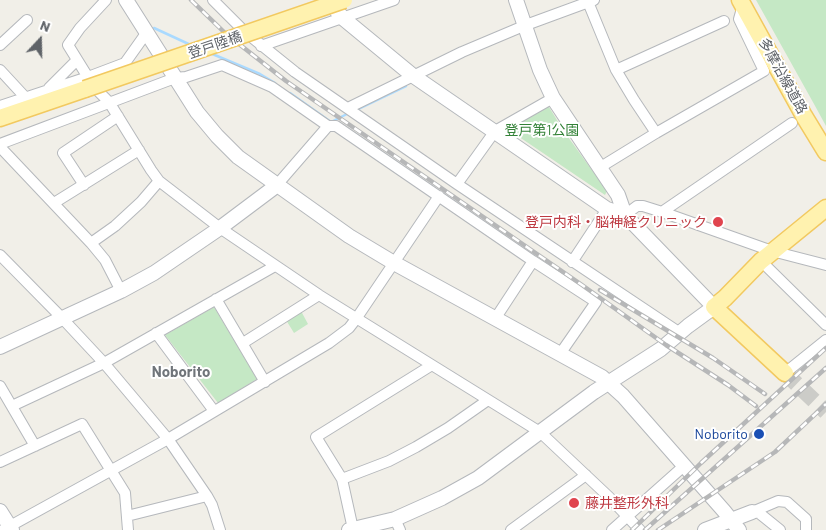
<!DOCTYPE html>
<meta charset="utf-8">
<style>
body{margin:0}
#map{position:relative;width:826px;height:530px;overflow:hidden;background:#f1efe8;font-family:Barlow,sans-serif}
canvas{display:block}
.north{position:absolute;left:15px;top:15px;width:50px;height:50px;-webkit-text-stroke:4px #fff;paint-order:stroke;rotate:21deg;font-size:14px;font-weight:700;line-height:20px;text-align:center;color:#5f6368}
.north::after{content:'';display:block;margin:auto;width:18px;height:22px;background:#5f6368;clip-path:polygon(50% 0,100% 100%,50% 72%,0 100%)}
</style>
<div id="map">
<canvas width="826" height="530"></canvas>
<div class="north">N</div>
</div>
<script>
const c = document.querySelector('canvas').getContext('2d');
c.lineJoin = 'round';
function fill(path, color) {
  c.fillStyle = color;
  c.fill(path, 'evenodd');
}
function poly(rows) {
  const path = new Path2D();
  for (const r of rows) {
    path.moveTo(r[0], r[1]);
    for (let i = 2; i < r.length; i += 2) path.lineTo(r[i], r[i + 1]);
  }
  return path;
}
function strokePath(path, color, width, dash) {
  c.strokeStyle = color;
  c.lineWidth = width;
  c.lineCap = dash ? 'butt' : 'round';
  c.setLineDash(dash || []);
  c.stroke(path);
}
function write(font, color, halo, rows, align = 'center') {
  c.font = font + ' Barlow,"Noto Sans JP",sans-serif';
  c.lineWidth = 4;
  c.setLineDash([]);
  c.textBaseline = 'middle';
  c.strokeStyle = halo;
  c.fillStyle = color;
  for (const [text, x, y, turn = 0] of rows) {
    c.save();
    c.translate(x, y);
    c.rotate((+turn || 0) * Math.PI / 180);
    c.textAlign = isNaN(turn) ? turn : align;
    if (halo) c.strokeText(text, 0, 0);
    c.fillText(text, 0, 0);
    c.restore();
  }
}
fill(poly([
 [756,0,826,0,826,126,814,104],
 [546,106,549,107,563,130,607,191,605,195,506,128],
 [214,307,257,379,218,403,165,335],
 [301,311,308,324,294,333,286,320]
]), '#c5e8c5');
strokePath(poly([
 [154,28,193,46],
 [210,53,260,74,275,83],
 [290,93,331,122,349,113],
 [356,110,406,86]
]), '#aadaff', 2.5);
strokePath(poly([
 [785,373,826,412]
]), '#ccccc8', 16, [16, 8]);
const minor = poly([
 [106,0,80,28,68,45,94,87,109,102,151,170,159,181,220,228,319,295,540,432,609,497,640,530],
 [213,0,244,31,295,72,457,184,680,333],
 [588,2,616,70,634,100,656,133],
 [0,45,27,20],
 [261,46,394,0],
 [0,70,25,97],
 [616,70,724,21],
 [49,88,77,60],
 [0,106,88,77,125,63,147,32],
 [348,108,462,52,526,25,594,0],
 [0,144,175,78,186,77,222,65,272,87,328,126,336,126,533,261,495,319],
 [0,147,91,243,105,260,121,291],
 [599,168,656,133,764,71,739,19,743,5],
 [457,184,495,131,553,98],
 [84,185,63,153,118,116],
 [276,186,328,126],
 [54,203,139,150],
 [662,212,792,123],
 [625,215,637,206,643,206,662,212,772,251,826,265],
 [91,243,115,226,141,202,159,181],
 [0,255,62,318,104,363,168,439,207,496,212,505,220,530],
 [533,261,596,302,560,354],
 [761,261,826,325],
 [572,262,607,209],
 [216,299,265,382],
 [156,333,214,411],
 [243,343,319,295],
 [785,373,826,340],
 [0,386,35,446],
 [12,406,104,363,275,266],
 [0,462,82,424,125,493,128,530],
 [342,479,389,461,416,447,448,428,488,400],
 [752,512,778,501,787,502,806,519,806,530],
 [752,512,759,513,780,530],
 [127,516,207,496],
 [395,519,400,530],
 [353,529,342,479,316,437,432,365],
 [3,530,168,439,329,343,349,328,356,319,439,196],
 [511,530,586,475],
 [612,530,685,465]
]);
const tertiary = poly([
 [126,0,197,112,217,136,238,157,349,236,394,263,602,377,623,396,724,511,739,530],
 [327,0,344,19,412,75,607,209,625,215],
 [0,347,121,291,154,273,220,228,276,186],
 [0,511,12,530],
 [349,530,395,519,442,498,478,478,594,392,661,349,688,326,714,307,625,215,618,195,553,98,540,70,516,0],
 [705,530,752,512]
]);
const primary = poly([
 [740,0,804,116,826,152],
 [0,118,85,89],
 [785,373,714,307,725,298,761,261,826,208]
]);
strokePath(minor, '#b5b8bc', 12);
strokePath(tertiary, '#b5b8bc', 16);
strokePath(primary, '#f2c960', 19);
strokePath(minor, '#fff', 10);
strokePath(tertiary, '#fff', 14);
strokePath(primary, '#fff2af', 16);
const rail = poly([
 [191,0,225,33,286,81,582,285,666,345,728,385,756,406],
 [600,290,713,358,765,394],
 [632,530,701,463,826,348],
 [645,530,826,368],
 [658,530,775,452,826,404]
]);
strokePath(rail, '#b6b7b8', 4.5);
strokePath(rail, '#fff', 2.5, [8]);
const primaryBridge = poly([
 [85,89,344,0]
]);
strokePath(primaryBridge, '#f2c960', 19, []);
strokePath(primaryBridge, '#fff2af', 16);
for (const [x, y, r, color] of [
 [718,222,6,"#e0444e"],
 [759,434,6,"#1a4fb4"],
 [574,503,6,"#e0444e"]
]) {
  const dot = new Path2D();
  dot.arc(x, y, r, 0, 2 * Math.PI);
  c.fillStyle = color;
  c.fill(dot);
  strokePath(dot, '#fff', 2);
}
write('14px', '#5f6368', '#fff', [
 ["登戸陸橋",215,45,-19],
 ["多摩沿線道路",783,76,61]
]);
write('14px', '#348238', '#fff', [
 ["登戸第1公園",542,130]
]);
write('14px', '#be3a42', '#fff', [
 ["登戸内科・脳神経クリニック",707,222],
 ["藤井整形外科",585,503,"left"]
], 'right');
write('14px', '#164399', '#fff', [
 ["Noborito",748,434]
], 'right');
write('bold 15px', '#70757a', '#fff', [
 ["Noborito",181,372]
]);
</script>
